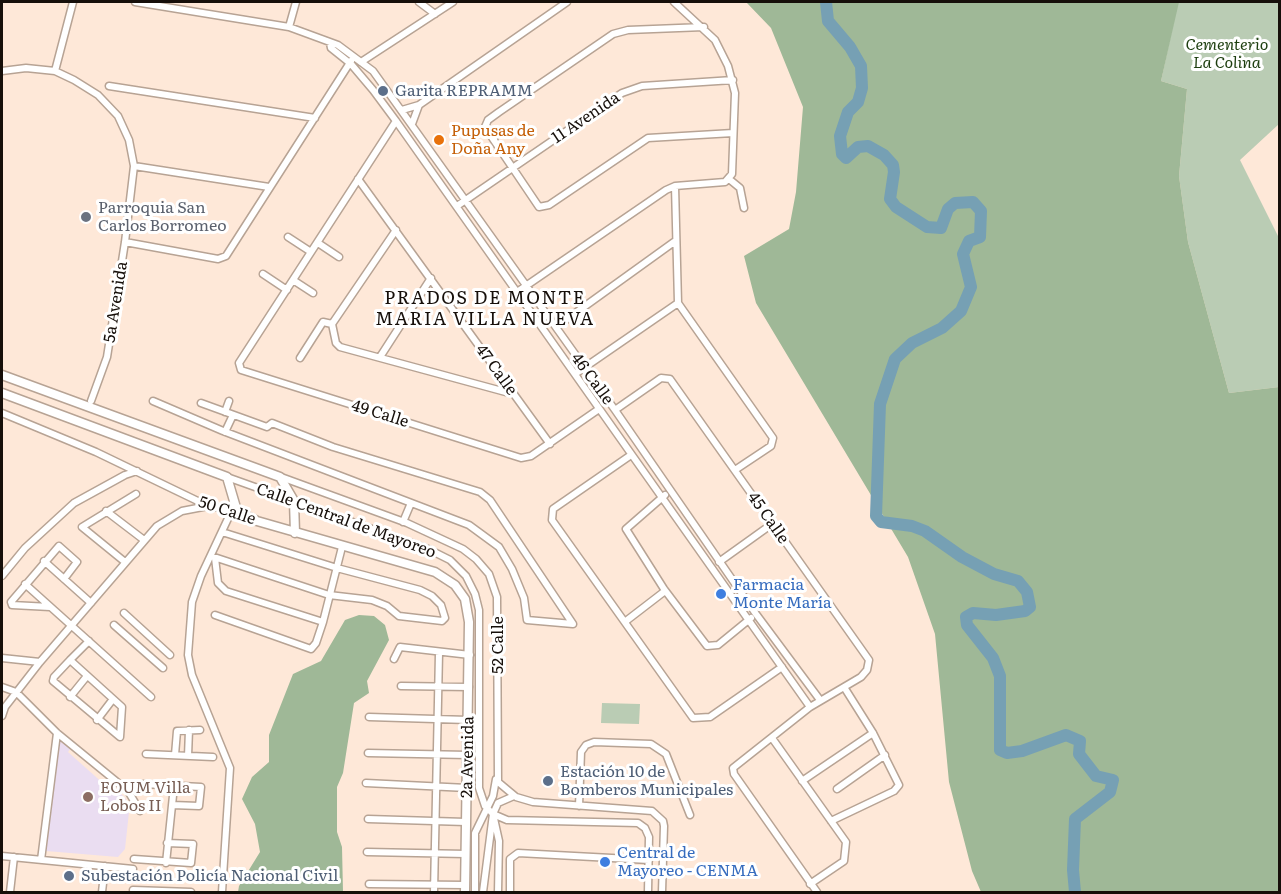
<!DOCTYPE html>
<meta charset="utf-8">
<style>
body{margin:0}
#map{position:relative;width:1281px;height:894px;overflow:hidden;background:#fee8d8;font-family:Literata,serif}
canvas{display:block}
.frame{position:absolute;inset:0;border:3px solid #160f0a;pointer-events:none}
</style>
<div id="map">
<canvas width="1281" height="894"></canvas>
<div class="frame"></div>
</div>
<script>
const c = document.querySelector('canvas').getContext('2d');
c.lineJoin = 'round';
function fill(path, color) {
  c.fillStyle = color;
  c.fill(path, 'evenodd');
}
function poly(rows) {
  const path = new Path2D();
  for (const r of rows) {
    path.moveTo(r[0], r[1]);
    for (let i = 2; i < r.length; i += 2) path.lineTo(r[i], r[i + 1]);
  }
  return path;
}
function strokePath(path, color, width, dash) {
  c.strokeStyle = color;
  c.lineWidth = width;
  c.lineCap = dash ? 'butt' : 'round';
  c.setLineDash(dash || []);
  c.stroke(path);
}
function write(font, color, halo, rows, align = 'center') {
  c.font = font + ' Literata,serif';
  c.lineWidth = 6;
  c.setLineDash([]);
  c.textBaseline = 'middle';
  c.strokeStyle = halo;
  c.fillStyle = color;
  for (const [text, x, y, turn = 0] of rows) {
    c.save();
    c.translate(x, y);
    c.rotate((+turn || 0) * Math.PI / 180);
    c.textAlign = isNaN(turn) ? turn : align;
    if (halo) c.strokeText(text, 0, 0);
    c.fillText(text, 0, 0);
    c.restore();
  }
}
fill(poly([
 [57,739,70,749,68,752,105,785,109,781,126,799,129,812,125,849,118,857,46,851]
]), '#eaddf1');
fill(poly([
 [1178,2,1279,2,1279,124,1240,160,1279,238,1279,387,1229,393,1188,242,1179,176,1187,89,1161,81],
 [602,703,640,704,639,724,601,723]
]), '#baccb4');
fill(poly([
 [746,2,1179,2,1161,81,1187,89,1179,176,1188,242,1229,393,1279,387,1279,892,981,892,972,871,949,782,935,634,908,557,756,303,744,256,789,229,796,192,803,107,771,28],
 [359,615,374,616,385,625,389,640,367,681,369,693,354,703,343,773,337,787,337,832,342,847,343,892,238,892,239,886,260,852,255,824,242,799,252,777,269,762,269,735,293,674,321,661,345,620]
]), '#9fb897');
strokePath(poly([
 [826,2,828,21,850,47,861,66,862,88,858,102,848,112,840,136,842,154,846,158,858,147,868,146,884,155,893,165,894,172,890,199,896,207,927,227,941,228,948,209,955,203,973,202,981,211,980,237,969,241,963,254,971,287,961,311,942,328,912,343,895,359,880,404,876,516,881,522,912,526,925,531,962,557,994,574,1018,581,1027,592,1030,607,1025,611,996,615,973,613,966,617,967,625,993,658,1000,676,1000,750,1007,753,1022,751,1066,735,1080,741,1079,754,1096,776,1113,780,1110,792,1075,819,1073,870,1075,892]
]), '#76a0b4', 12);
const minor = poly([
 [135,2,289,27,338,45,373,71,615,410,756,614,820,700],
 [419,2,435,14],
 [289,27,296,2],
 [704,27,628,30,613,34,499,112,488,120,485,127,539,207,549,205,648,138,733,133],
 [330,43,331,48,351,64,373,90,396,121,810,707],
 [361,62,453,2],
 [2,71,26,68,55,71,74,80,98,95,118,116,129,140,134,166,125,242,107,357,91,401],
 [55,71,73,2],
 [109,86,315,118],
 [402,110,419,105,567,2],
 [396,121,239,363,241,370,521,458,531,456,599,409],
 [412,124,419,105],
 [134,166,269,187],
 [358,179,550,444],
 [729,179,740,188,744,208],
 [675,186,678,303,773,438,771,446,735,470],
 [457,206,622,93,642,86,733,80],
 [396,230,332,324,336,343,340,347,513,394],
 [288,237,311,252],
 [125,242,218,259,226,256,351,61],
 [318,243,339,257],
 [263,274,287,290],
 [293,280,313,293],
 [517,292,666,190,675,186,725,182,732,174,735,93,728,66,715,40,674,2],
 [556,327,674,242],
 [380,357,431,278],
 [300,358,323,322,332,324],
 [575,374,678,303],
 [153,401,223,431,469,525,499,547,512,569,524,598,527,620,573,624,490,500,480,492,333,447,272,423,267,427,201,403],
 [615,410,661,378,670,379,869,660,867,670,861,677,810,707,733,768,734,774,817,892],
 [225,412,229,401],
 [2,413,96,452,208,506,233,510],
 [225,432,233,415],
 [631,455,553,509,552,520,693,718,710,717,782,667],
 [227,477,428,549,450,560,466,576,475,594,479,610,479,788,485,806,493,814,507,820,638,823,645,828,649,837,648,892],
 [281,477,407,523,463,549,476,559,489,574,497,597,498,782,516,797,533,802,652,811,663,821,664,826,662,892],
 [665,495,626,529,664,589,707,646,718,645,751,618],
 [106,511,144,540],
 [403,522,411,503],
 [211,556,329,595,372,600,387,606,399,616,442,621,445,618,441,605,432,596,420,590,337,568,222,532],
 [215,558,218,583,226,591,323,622],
 [44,561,91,603],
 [125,562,82,527,136,494],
 [719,562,772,524],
 [2,576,25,548,74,503,125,475,137,471],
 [25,584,151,697],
 [50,607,12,605,11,602,59,546,77,562,64,579],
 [124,613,170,655],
 [215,615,311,649,316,643,323,622,342,547],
 [626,621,665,591],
 [114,625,163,668],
 [2,658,40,662],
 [394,659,400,647,470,655],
 [70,660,122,707,120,737,53,681,54,677,70,660,89,641],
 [401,686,469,687],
 [2,687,16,692,57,733,128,791,140,811],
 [70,697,87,676],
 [2,716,5,707,40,662,157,526,182,511,208,506],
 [369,717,468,720],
 [97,720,113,699],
 [772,738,846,842,844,861,810,884],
 [368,753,468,755],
 [146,754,213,757],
 [175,755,177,731,200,730],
 [188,756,189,730],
 [802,781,873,733],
 [366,783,467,788],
 [143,784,201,787,199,806,172,805],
 [837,789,885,755],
 [579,806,581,752,586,745,594,742,651,744,666,754,690,815],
 [493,814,498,803,514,796],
 [368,819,466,822],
 [831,821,894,791,899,785,873,733,844,687],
 [367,852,466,854],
 [2,856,133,869],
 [134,859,191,863,193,844,167,843],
 [41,860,57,733],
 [166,863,174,786],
 [369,884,465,885],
 [133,890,191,892],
 [10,892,14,857],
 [102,892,105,866],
 [222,892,230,768,192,675,188,655,192,602,201,576,232,510],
 [434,892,439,653],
 [475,892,475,833,493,796,496,779],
 [483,892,493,814,499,841,498,892],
 [510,892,510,859,518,853,649,860]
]);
const secondary = poly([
 [2,375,280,477,294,501,295,533],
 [2,393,227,477,237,511,257,521,435,572,455,585,465,599,469,622,465,892]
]);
strokePath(minor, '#b7a394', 9);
strokePath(secondary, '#b7a394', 11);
strokePath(minor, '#fff', 6);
strokePath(secondary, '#fff', 8);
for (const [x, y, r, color] of [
 [383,91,6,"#5c6f8a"],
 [439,140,6,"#e8710a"],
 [86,217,6,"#6b7280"],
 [721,594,6,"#3f7fe0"],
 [548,781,6,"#5c6f8a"],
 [88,797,6,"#8d6e63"],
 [605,862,6,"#3f7fe0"],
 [69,876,6,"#5c6f8a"]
]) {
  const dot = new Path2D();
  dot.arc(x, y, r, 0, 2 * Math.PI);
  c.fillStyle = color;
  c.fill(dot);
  strokePath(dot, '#fff', 2);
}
write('italic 16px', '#1d3e0f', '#fff', [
 ["Cementerio",1227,45],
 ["La Colina",1227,63]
]);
write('16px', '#4e5e75', '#fff', [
 ["Garita REPRAMM",395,91],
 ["Estación 10 de",560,772],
 ["Bomberos Municipales",560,790],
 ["Subestación Policía Nacional Civil",81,876]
], 'left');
write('16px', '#160f0a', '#fff', [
 ["11 Avenida",586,118,-34],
 ["5a Avenida",116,302,-81],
 ["47 Calle",496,370,54],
 ["46 Calle",592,379,54],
 ["49 Calle",380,414,17],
 ["50 Calle",227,511,18],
 ["45 Calle",768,518,55],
 ["Calle Central de Mayoreo",346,521,20],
 ["52 Calle",498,645,-90],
 ["2a Avenida",468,757,-89]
]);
write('16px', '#c56008', '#fff', [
 ["Pupusas de",451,131],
 ["Doña Any",451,149]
], 'left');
write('16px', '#5b616d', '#fff', [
 ["Parroquia San",98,208],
 ["Carlos Borromeo",98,226]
], 'left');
write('16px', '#366cbe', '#fff', [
 ["Farmacia",733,585],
 ["Monte María",733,603],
 ["Central de",617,853],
 ["Mayoreo - CENMA",617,871]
], 'left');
write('16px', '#785e54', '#fff', [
 ["EOUM Villa",100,788],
 ["Lobos II",100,806]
], 'left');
c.letterSpacing = '1.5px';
write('18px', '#160f0a', '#fff', [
 ["PRADOS DE MONTE",485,299],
 ["MARIA VILLA NUEVA",485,320]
]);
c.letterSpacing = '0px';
</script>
